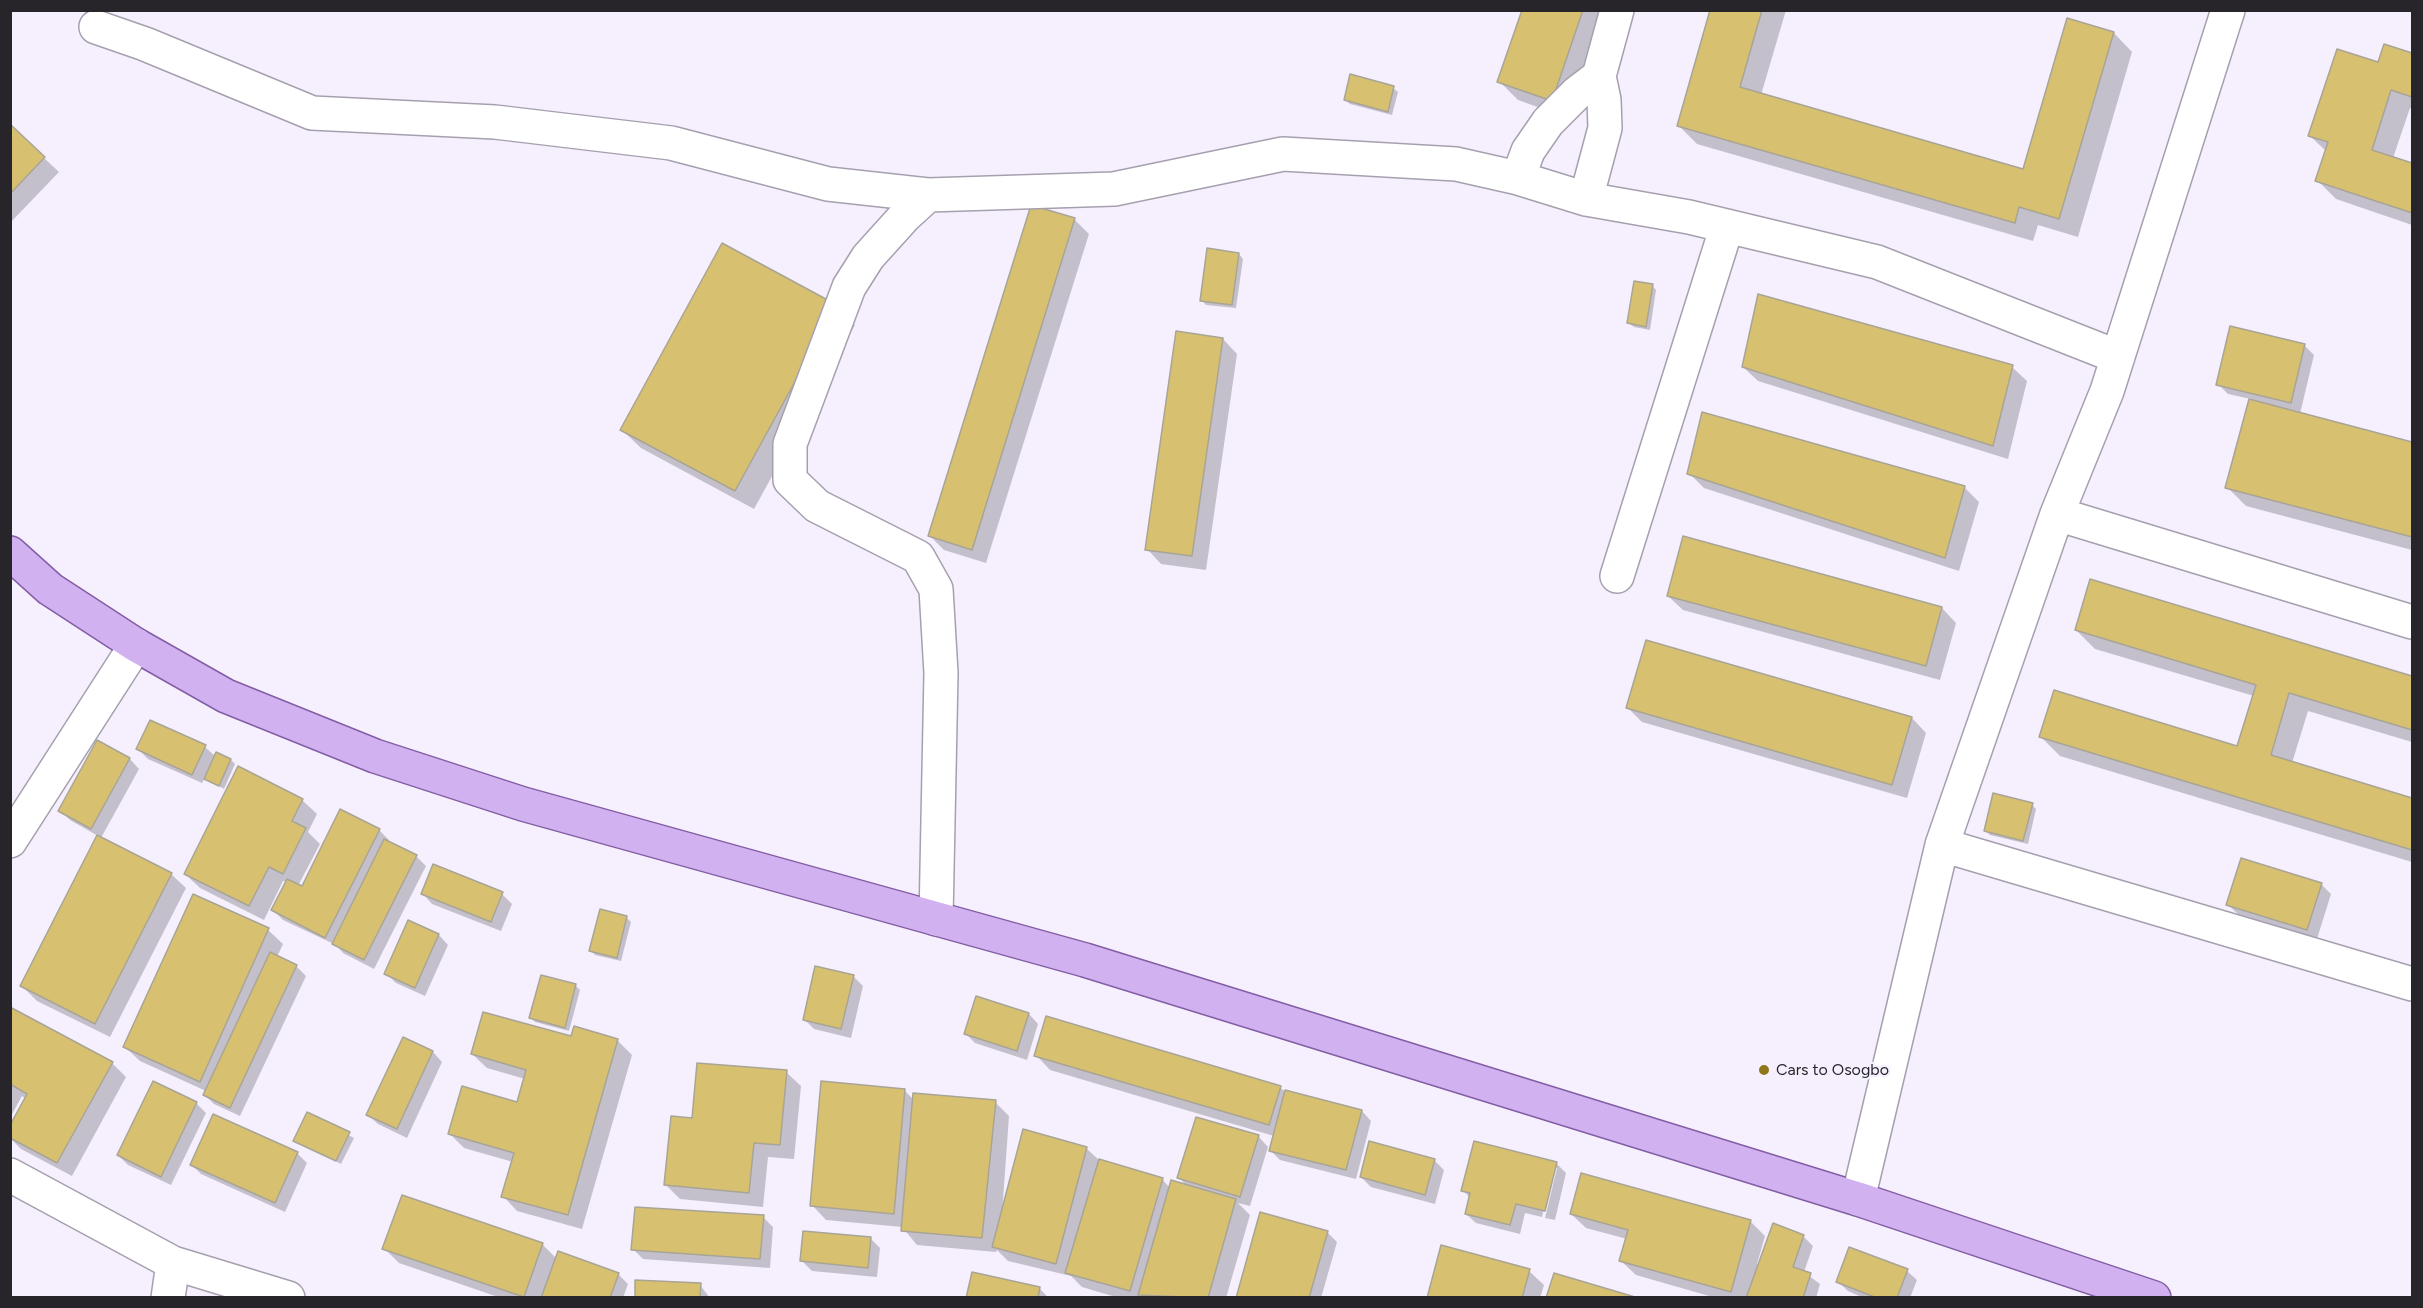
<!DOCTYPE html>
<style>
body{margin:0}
#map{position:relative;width:2423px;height:1308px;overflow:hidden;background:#f6f0fe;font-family:Figtree,sans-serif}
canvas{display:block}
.frame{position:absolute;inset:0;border:12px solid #27252a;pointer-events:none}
</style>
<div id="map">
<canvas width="2423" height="1308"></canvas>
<div class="frame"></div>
</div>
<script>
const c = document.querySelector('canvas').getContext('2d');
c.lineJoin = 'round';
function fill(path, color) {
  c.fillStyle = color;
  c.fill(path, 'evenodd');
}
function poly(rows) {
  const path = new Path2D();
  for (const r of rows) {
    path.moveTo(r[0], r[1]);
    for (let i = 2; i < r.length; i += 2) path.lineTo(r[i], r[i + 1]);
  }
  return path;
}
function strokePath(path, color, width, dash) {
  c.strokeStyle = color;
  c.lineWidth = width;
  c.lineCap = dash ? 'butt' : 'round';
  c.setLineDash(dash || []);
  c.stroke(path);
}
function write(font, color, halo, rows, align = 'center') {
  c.font = font + ' Figtree,sans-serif';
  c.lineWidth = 4.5;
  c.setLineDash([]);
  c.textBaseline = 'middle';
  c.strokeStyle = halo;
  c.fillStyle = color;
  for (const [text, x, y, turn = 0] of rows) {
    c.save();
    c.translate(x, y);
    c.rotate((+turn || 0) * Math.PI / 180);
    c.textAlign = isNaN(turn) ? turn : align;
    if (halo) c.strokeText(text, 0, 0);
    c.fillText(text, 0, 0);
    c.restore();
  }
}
fill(poly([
 [1523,10,1608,10,1571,119,1518,100,1499,81],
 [1712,10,1786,10,1761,95,2024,171,2114,33,2132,52,2078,237,2038,225,2033,241,1697,144,1678,125],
 [2385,46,2412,55,2412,109,2410,108,2393,158,2412,165,2412,225,2336,199,2317,180,2327,152,2309,135,2379,64],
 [1393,88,1398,92,1392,115,1350,104,1345,100],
 [10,126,59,172,10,223],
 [1074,219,1089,234,986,563,944,550,929,535],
 [1239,254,1243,259,1236,308,1206,305,1202,300],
 [1652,285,1656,290,1650,330,1634,327,1629,323],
 [836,306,855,325,754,509,641,448,622,430],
 [1223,339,1237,354,1206,570,1161,564,1147,549],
 [2304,345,2314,355,2300,414,2412,444,2412,550,2246,506,2227,487,2251,399,2228,394,2218,384],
 [1743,367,2012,367,2027,381,2008,459,1758,381],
 [1689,473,1964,487,1979,502,1959,571,1704,488],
 [2091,581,2412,678,2412,742,2308,711,2292,763,2412,799,2412,862,2060,756,2041,737,2238,748,2254,696,2095,649,2076,630],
 [1668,596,1942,608,1956,623,1940,680,1683,610],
 [1628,708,1912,718,1926,733,1907,798,1642,722],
 [150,722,205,747,215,756,216,754,231,760,235,764,224,789,205,778,202,783,148,759,138,749],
 [97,742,130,759,139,769,101,838,171,874,186,888,110,1037,37,1001,22,986,98,836,70,820,60,810],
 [302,800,317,814,308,832,320,844,298,886,303,888,341,811,379,830,389,840,388,843,416,856,426,866,374,969,343,953,336,945,283,920,273,910,287,882,283,881,264,920,200,888,185,874],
 [2032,805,2036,809,2028,844,1990,835,1985,830],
 [434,866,502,894,512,904,501,931,432,904,423,894],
 [2321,884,2331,894,2317,939,2238,914,2228,905],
 [194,896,268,930,283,944,277,957,296,966,306,976,240,1116,214,1104,205,1095,206,1091,140,1061,125,1047],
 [601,911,627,918,631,922,621,961,595,955,591,951],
 [439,935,448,945,425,996,396,983,386,973],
 [853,976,863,986,851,1038,814,1029,804,1019],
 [576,986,580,990,569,1031,535,1022,531,1018],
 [977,998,1029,1014,1038,1024,1027,1060,975,1043,965,1033],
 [10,1009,112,1063,126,1077,72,1176,21,1149,10,1138,10,1128,26,1099,22,1096,10,1118],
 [572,1038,617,1040,632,1055,582,1229,517,1211,503,1196,513,1162,464,1148,450,1134,518,1103,525,1079,487,1068,472,1054],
 [404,1039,433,1052,442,1062,407,1138,378,1124,368,1115],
 [1036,1055,1280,1087,1284,1091,1362,1111,1371,1121,1356,1179,1280,1160,1270,1150,1274,1136,1050,1070],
 [786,1072,801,1086,794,1159,768,1157,763,1207,680,1199,666,1185,693,1119],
 [904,1090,914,1100,995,1102,1009,1116,1002,1214,1086,1148,1100,1161,1162,1179,1170,1188,1187,1186,1179,1178,1197,1119,1259,1137,1268,1147,1250,1206,1238,1203,1250,1215,1226,1298,1119,1298,1082,1287,1071,1276,1008,1261,997,1250,996,1252,917,1245,902,1227,826,1220,812,1205],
 [196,1103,206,1113,171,1185,128,1165,118,1155],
 [307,1114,354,1138,341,1164,295,1141],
 [297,1153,307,1163,285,1212,201,1174,191,1164],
 [1434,1160,1444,1170,1435,1204,1371,1187,1361,1177],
 [1556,1163,1566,1173,1555,1220,1545,1218,1557,1168,1554,1168,1542,1217,1525,1213,1520,1234,1476,1223,1466,1214,1470,1198,1463,1190],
 [1571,1214,1750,1221,1765,1236,1757,1264,1759,1265,1803,1236,1813,1246,1804,1272,1820,1284,1816,1298,1716,1298,1636,1275,1621,1261,1627,1239,1586,1228],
 [763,1217,773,1227,770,1268,643,1259,633,1249],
 [1327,1232,1337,1242,1321,1298,1237,1298],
 [870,1238,880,1248,877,1277,812,1271,802,1261],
 [542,1244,557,1259,559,1253,619,1275,628,1284,623,1298,501,1298,399,1263,384,1248],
 [1529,1271,1544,1285,1540,1298,1429,1298],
 [1907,1271,1917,1280,1910,1298,1864,1298,1848,1291,1838,1282],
 [700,1285,710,1298,636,1298],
 [1039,1288,1049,1298,968,1298]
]), '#0003');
const building = poly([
 [1522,10,1583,10,1552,101,1497,82,1522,10],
 [1710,10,1762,10,1740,87,2023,169,2067,18,2114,32,2059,219,2019,207,2015,223,1677,126,1710,10],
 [2384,44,2412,53,2412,97,2391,90,2372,150,2412,163,2412,213,2315,181,2328,142,2308,136,2337,49,2378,62,2384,44],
 [1350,74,1394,86,1388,112,1344,100,1350,74],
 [10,124,45,157,10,194,10,124],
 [1031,205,1075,218,972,550,928,536,1031,205],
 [722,243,837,305,735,491,620,430,722,243],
 [1207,248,1239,253,1232,305,1200,301,1207,248],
 [1634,281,1653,284,1646,327,1627,323,1634,281],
 [1758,294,2013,365,1993,446,1742,367,1758,294],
 [2230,326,2305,344,2291,403,2216,385,2230,326],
 [1176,331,1223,338,1192,556,1145,550,1176,331],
 [2249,399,2412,442,2412,537,2225,488,2249,399],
 [1702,412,1965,486,1945,558,1687,474,1702,412],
 [1683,536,1942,607,1926,666,1667,596,1683,536],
 [2090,579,2412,676,2412,730,2289,693,2271,755,2412,798,2412,850,2039,737,2054,690,2237,746,2256,685,2075,630,2090,579],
 [1646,640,1912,717,1892,785,1626,708,1646,640],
 [150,720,206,745,192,775,136,749,150,720],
 [97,740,130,758,91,829,58,811,97,740],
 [216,752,231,759,219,786,204,779,216,752],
 [238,766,303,799,292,821,306,828,283,874,269,867,249,906,184,874,238,766],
 [1993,793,2033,803,2023,841,1984,831,1993,793],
 [340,809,380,829,325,938,271,910,287,879,302,886,340,809],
 [97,835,172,873,95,1024,20,986,97,835],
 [384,839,417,855,364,960,332,944,384,839],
 [2241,858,2322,883,2307,930,2226,905,2241,858],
 [433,864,503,892,491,922,421,894,433,864],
 [193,894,269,928,200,1082,123,1047,193,894],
 [600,909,627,916,617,958,589,951,600,909],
 [408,920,439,934,415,988,384,974,408,920],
 [270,952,297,965,230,1108,203,1095,270,952],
 [815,966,854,975,841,1029,803,1020,815,966],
 [541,975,576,984,565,1028,529,1018,541,975],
 [976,996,1029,1013,1017,1051,964,1034,976,996],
 [10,1007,113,1062,57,1163,10,1138,10,1125,27,1094,10,1084,10,1007],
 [483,1012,571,1036,574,1026,618,1039,568,1215,501,1197,514,1153,448,1134,462,1086,517,1102,526,1070,471,1054,483,1012],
 [1046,1016,1281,1086,1269,1125,1034,1056,1046,1016],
 [403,1037,433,1051,397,1129,366,1115,403,1037],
 [697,1063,787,1070,780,1145,754,1143,749,1193,664,1185,671,1116,692,1118,697,1063],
 [153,1081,197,1102,161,1177,117,1155,153,1081],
 [821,1081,905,1089,894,1214,810,1206,821,1081],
 [1285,1090,1362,1110,1346,1170,1269,1151,1285,1090],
 [913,1093,996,1100,982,1238,901,1231,913,1093],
 [307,1112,350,1132,336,1161,293,1141,307,1112],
 [213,1114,298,1152,275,1203,190,1165,213,1114],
 [1196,1117,1259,1135,1240,1197,1177,1178,1196,1117],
 [1023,1129,1087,1147,1056,1264,992,1247,1023,1129],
 [1369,1141,1435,1159,1425,1195,1360,1177,1369,1141],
 [1474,1141,1557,1162,1545,1211,1516,1204,1510,1225,1465,1214,1470,1193,1461,1191,1474,1141],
 [1099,1159,1163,1178,1130,1291,1065,1273,1099,1159],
 [1581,1173,1751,1220,1731,1292,1619,1261,1628,1230,1570,1214,1581,1173],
 [1171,1180,1236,1199,1208,1298,1138,1295,1171,1180],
 [402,1195,543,1243,524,1297,382,1249,402,1195],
 [635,1207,764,1215,760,1259,631,1250,635,1207],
 [1260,1212,1328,1231,1309,1298,1236,1298,1260,1212],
 [1773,1223,1804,1235,1793,1267,1811,1273,1803,1298,1746,1298,1773,1223],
 [803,1231,871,1237,868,1268,800,1261,803,1231],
 [1441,1245,1530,1269,1522,1298,1427,1298,1441,1245],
 [1849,1247,1908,1269,1897,1298,1877,1298,1836,1282,1849,1247],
 [558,1251,619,1273,610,1298,541,1298,558,1251],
 [972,1272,1040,1287,1038,1298,966,1298,972,1272],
 [1554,1273,1635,1297,1635,1298,1546,1298,1554,1273],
 [635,1280,701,1283,700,1298,635,1298,635,1280]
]);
fill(building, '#d8c071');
strokePath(building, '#a8a496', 1.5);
const minor = poly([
 [96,27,145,44,312,113,495,122,671,143,828,184,928,195,1114,189,1283,154,1456,164,1518,178,1586,199,1689,217,1877,262,2118,357],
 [1518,178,1528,151,1548,122,1578,92,1599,76],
 [928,195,905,216,868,257,849,287,790,444,790,480,817,506,918,557,936,589,941,673,936,919],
 [1586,199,1605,128,1604,100,1599,76,1617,10],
 [2057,514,2412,622],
 [1617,576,1727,226],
 [10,841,136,645],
 [1942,845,2412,984],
 [10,1175,173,1263,288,1298],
 [1858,1199,1942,845,2057,514,2107,391,2228,10],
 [168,1298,173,1263]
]);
const major = poly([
 [10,553,50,589,136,645,226,696,375,756,523,804,1085,960,1858,1199,2154,1298]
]);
strokePath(minor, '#a6a0ae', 36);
strokePath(major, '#825ea4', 36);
strokePath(minor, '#fff', 33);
strokePath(major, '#d1b1f0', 33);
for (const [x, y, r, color] of [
 [1764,1070,6,"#8f761b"]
]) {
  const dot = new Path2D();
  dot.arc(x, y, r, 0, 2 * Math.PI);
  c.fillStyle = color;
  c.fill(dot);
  strokePath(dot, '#f6f0fe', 2);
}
write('16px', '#27252a', '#f6f0fe', [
 ["Cars to Osogbo",1776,1070]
], 'left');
</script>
